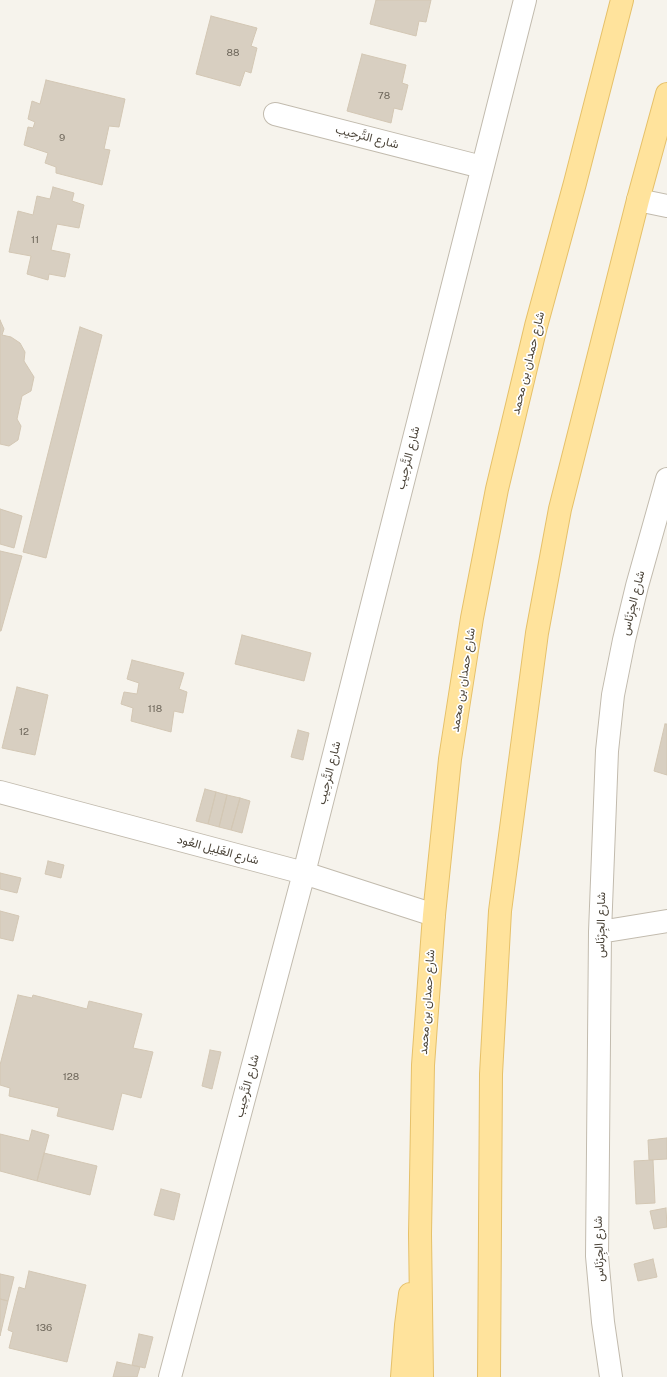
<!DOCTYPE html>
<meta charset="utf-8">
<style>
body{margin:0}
canvas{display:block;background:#f6f3ec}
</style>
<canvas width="667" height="1377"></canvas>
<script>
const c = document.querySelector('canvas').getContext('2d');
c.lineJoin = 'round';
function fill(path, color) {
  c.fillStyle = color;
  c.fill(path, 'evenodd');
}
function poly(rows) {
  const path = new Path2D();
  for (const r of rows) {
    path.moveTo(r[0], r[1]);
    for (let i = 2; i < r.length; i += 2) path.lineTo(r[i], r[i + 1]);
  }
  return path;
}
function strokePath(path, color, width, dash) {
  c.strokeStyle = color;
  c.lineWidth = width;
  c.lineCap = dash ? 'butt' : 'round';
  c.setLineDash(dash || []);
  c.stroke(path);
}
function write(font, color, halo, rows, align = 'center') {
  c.font = font + ' "Public Sans",Vazirmatn,sans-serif';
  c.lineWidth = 3.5;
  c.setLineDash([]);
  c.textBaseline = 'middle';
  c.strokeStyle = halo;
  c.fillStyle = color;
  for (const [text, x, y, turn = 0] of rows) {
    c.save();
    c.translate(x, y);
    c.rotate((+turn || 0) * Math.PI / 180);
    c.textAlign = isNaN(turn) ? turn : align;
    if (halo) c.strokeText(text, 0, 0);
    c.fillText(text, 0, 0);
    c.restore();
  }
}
const building = poly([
 [376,0,431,0,426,22,419,21,416,36,370,24,376,0],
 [211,16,257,28,251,46,257,48,251,73,245,71,240,86,196,74,211,16],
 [362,54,406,65,402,83,408,85,402,110,394,108,391,123,347,111,362,54],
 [46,80,125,99,119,127,109,126,104,149,110,150,102,185,56,173,56,167,45,163,48,153,24,145,28,127,33,128,35,122,28,119,32,101,40,104,46,80],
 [53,187,74,193,72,201,84,205,79,228,57,224,51,250,70,254,65,277,49,274,48,280,27,274,31,256,9,252,18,211,33,215,37,196,50,199,53,187],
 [0,320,4,329,2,335,11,337,20,343,25,352,24,361,34,377,31,391,22,396,17,419,21,426,18,440,9,446,0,444,0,320],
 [80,327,102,335,46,558,23,552,80,327],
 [0,509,22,516,14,548,0,544,0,509],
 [0,551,22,556,1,631,0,631,0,551],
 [242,635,311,653,304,681,235,664,242,635],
 [132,660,184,673,179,689,187,692,183,713,174,711,171,732,131,721,133,708,121,704,124,692,137,694,139,683,127,679,132,660],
 [17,687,48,695,35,755,2,748,17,687],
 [665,724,667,724,667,775,654,771,665,724],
 [298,730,309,733,303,760,291,757,298,730],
 [205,789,216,792,208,824,196,821,205,789],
 [216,792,227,795,219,827,208,824,216,792],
 [227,795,240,798,231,830,219,827,227,795],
 [240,798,250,801,242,833,231,830,240,798],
 [48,861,64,865,61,878,45,874,48,861],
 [0,873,21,878,17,893,0,889,0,873],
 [0,911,19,916,13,941,0,938,0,911],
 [18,995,32,998,33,995,87,1009,89,1001,142,1014,133,1048,153,1052,141,1098,122,1093,113,1130,57,1116,59,1108,9,1096,10,1088,0,1085,0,1065,18,995],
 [210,1050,221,1052,212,1089,202,1086,210,1050],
 [32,1130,49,1135,37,1181,0,1171,0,1134,29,1141,32,1130],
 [667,1138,667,1159,649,1160,648,1140,667,1138],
 [44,1153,97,1166,90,1195,37,1181,44,1153],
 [653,1160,655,1203,636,1204,634,1161,653,1160],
 [161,1189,180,1194,174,1220,154,1215,161,1189],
 [666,1208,667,1227,654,1229,650,1211,666,1208],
 [653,1259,657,1277,638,1281,634,1264,653,1259],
 [29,1271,86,1285,67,1362,9,1348,13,1332,8,1330,19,1287,25,1289,29,1271],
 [0,1274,14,1277,8,1301,0,1299,0,1274],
 [0,1299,8,1301,0,1336,0,1299],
 [139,1334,153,1337,145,1368,132,1365,139,1334],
 [117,1362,140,1367,137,1377,113,1377,117,1362]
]);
fill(building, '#d8cfc1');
strokePath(building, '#d3c7b4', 1);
const minor = poly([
 [275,114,482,167],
 [638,200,667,206],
 [0,792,304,873,434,915],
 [600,932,667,921],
 [170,1377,304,873,525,0],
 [611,1377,603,1322,597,1256,600,932,607,751,613,695,624,640,637,586,667,479]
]);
const primary = poly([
 [402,1377,406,1325,410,1294],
 [422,1377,420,1234,423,1065,434,915,450,759,472,618,497,489,536,326,575,183,622,0],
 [489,1377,491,1074,500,911,537,633,560,509,638,200,667,94]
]);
strokePath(minor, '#c2bbae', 24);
strokePath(primary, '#e6c16a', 24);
strokePath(minor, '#fff', 22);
strokePath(primary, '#ffe39c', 22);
write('10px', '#6e675b', null, [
 ["88",233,53],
 ["78",384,96],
 ["9",62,138],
 ["11",35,240],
 ["118",155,709],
 ["12",24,732],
 ["128",71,1077],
 ["136",44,1328]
]);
write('12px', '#4b4439', '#fff', [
 ["شارع التَّرحِيب",367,137,14],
 ["شارع حمدان بن محمد",528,363,-76],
 ["شارع التَّرحِيب",408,458,-76],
 ["شارع الجِرْنَاس",633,603,-76],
 ["شارع حمدان بن محمد",463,680,-81],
 ["شارع التَّرحِيب",329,773,-76],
 ["شارع الغَلِيل العُود",218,850,15],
 ["شارع الجِرْنَاس",601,925,-89],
 ["شارع حمدان بن محمد",427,1002,-86],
 ["شارع التَّرحِيب",247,1086,-75],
 ["شارع الجِرْنَاس",599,1249,-92]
]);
</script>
